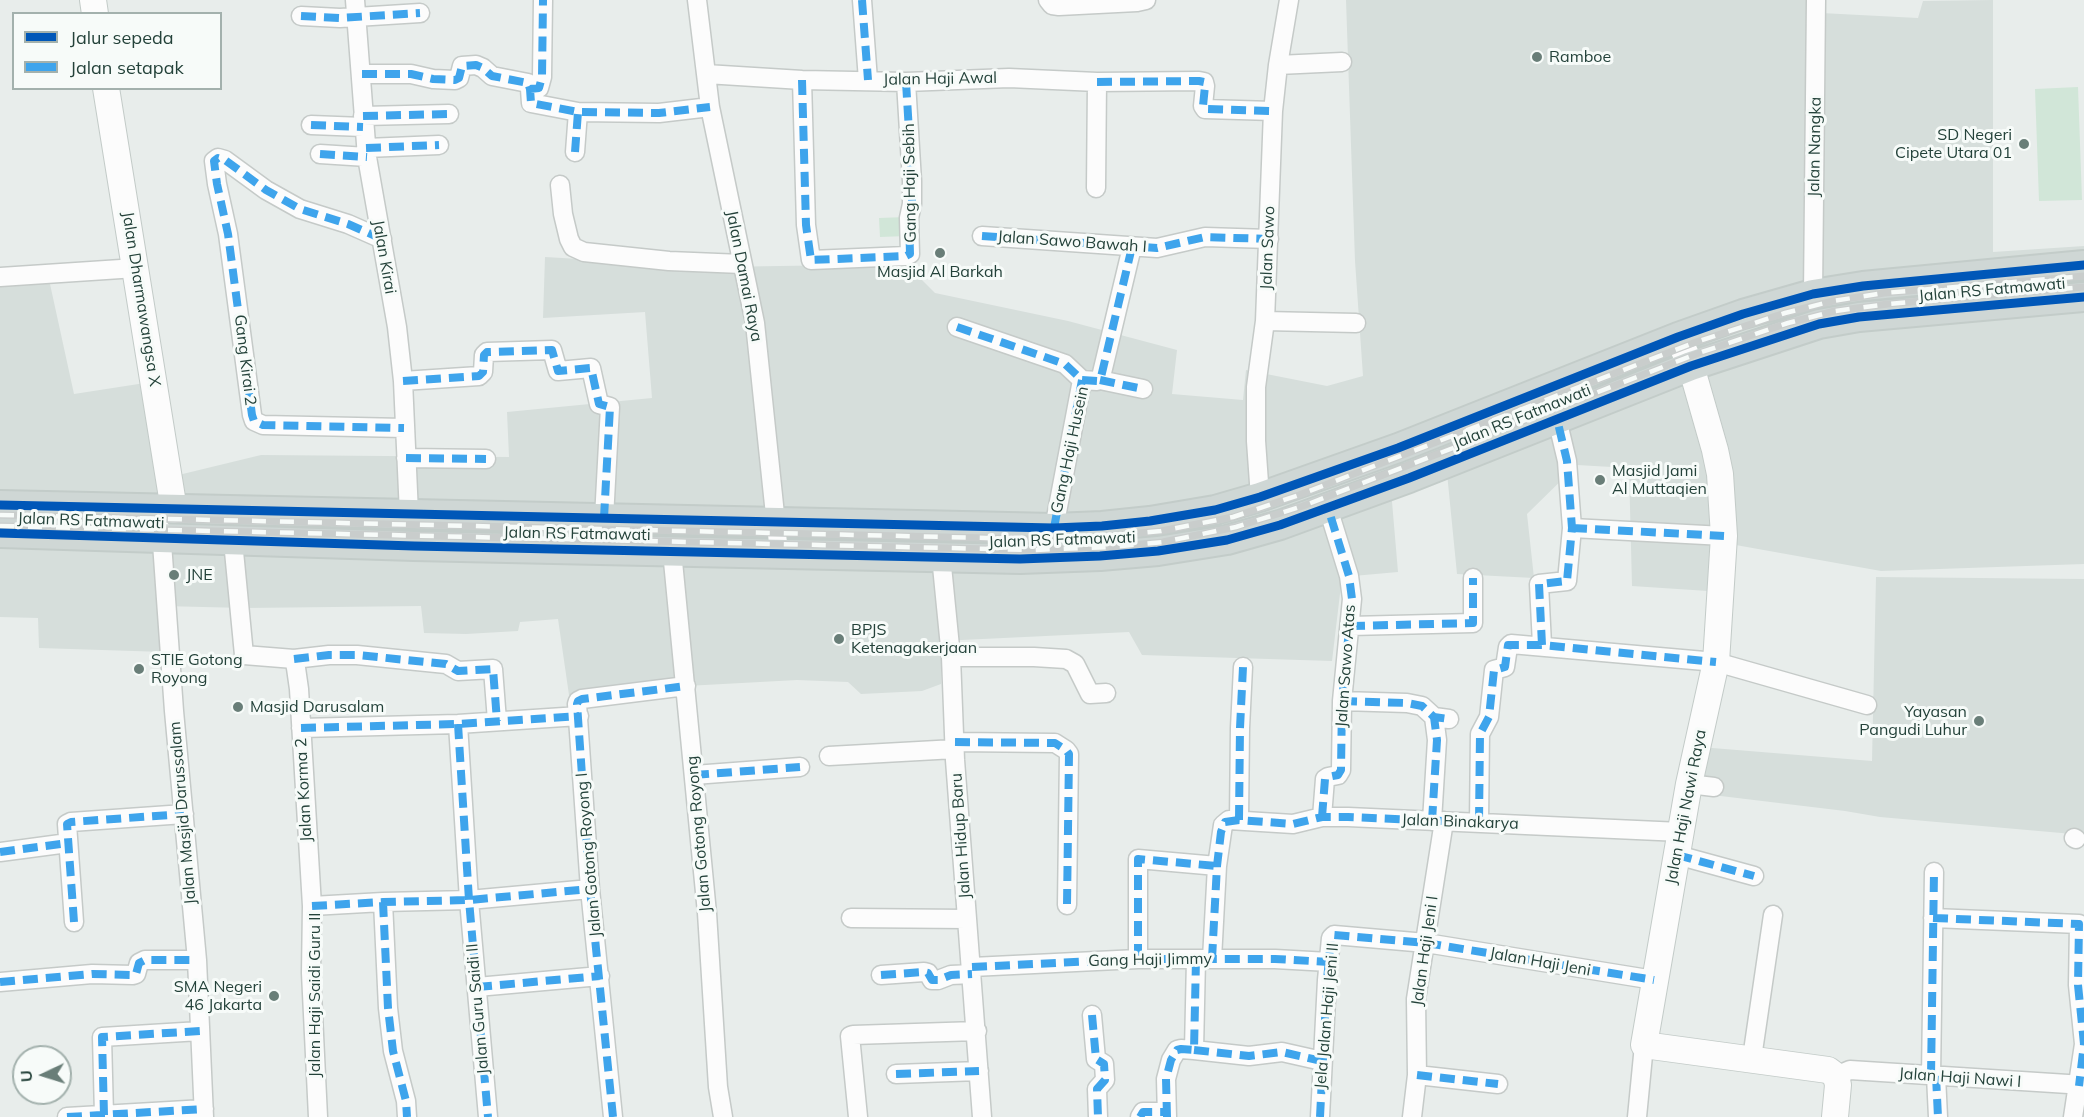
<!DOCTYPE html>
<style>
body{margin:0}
#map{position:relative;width:2084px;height:1117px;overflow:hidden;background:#e8edeb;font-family:Mulish,sans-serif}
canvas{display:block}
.legend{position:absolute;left:12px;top:12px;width:210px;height:78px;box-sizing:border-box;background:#f7fbf9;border:2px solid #a3b1ad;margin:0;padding:8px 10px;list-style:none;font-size:18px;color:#24423a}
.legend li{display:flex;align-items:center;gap:12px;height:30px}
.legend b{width:30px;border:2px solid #a3b1ad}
.north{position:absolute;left:12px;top:1045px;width:60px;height:60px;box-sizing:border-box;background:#f7fbf9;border:2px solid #a3b1ad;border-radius:50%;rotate:266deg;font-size:16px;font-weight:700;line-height:24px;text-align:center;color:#24423a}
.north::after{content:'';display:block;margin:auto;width:21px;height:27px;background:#697e78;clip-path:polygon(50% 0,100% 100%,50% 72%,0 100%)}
</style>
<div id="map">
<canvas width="2084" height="1117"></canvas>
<ul class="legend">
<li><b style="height:8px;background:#0057b8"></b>Jalur sepeda</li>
<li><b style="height:8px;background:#3ea4ec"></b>Jalan setapak</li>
</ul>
<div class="north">U</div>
</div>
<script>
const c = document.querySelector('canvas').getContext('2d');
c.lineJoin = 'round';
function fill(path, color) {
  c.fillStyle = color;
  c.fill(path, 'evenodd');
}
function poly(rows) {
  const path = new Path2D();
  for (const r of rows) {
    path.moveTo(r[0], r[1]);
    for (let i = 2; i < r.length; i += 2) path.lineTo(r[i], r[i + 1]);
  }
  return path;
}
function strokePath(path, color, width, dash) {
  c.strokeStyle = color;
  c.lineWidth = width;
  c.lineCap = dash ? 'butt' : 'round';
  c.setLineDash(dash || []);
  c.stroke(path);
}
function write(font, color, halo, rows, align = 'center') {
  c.font = font + ' Mulish,sans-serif';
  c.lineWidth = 6;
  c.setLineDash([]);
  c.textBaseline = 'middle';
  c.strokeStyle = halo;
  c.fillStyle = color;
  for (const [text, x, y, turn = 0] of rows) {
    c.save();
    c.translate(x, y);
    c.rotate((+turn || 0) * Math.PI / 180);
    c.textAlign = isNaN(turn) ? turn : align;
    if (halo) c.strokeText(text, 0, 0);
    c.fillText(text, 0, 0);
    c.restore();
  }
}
fill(poly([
 [1346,0,1820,0,1821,13,1918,18,1923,1,1993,0,1993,252,2084,246,2084,564,1881,571,1719,542,1708,591,1632,586,1629,468,1577,465,1527,514,1534,578,1457,574,1447,473,1391,490,1398,572,1342,577,1332,661,1142,655,1129,632,941,641,941,684,922,691,861,694,848,682,797,680,686,686,569,695,558,619,520,622,518,631,466,634,424,633,421,606,245,608,162,606,165,652,39,648,38,618,0,617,0,283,50,284,74,394,145,383,162,479,261,455,509,457,507,412,652,398,645,312,543,318,545,257,717,267,906,264,935,293,1068,321,1177,350,1172,394,1243,400,1246,370,1327,386,1363,376,1355,261],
 [1876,577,2084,579,2084,835,1880,817,1845,811,1696,793,1700,747,1872,761]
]), '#d6dedb');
fill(poly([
 [2078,87,2082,200,2039,201,2035,89],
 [906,217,907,236,880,237,879,218]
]), '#d1e6d8');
const street = poly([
 [355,0,367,157,397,327,403,381,409,514],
 [697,0,710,107,755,323,779,553],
 [862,0,868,80],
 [1048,0,1052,5,1059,6,1137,2,1146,0],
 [301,16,340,18,420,13],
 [1278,65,1342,62],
 [362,74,411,74,433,79,455,80,459,78,462,66,476,65,483,68,492,76,528,83,530,89,531,103,578,112,659,113,710,107],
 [706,74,802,80,906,82,1009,78,1097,82,1199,81,1204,82,1205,86,1203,106,1205,109,1273,111],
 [802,80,806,225,811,260,906,256,910,254,909,218,912,204,912,181,906,82],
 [530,89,539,88,542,77,543,0],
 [363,116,449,114],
 [311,125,363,127],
 [366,148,439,145],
 [575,152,578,112],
 [320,154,367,157],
 [560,185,563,214,569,239,573,247,584,252,669,261,742,264],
 [1096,188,1097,82],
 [982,236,1157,248,1205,237,1269,239],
 [382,239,348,224,300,209,266,190,225,160,218,158,214,161,217,184,228,234,252,415,254,421,263,425,404,428],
 [0,277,136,268],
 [1813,294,1816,0],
 [1265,321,1356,323],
 [957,327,1065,364,1082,380],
 [1082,380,1097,381,1101,377,1132,247],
 [1100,380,1143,389],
 [403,381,479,376,483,372,484,355,487,352,552,350,558,371,591,368,599,404,610,407,604,518],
 [406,458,486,459],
 [1260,497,1256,441,1256,387,1265,321,1273,111,1278,65,1289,0],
 [1054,528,1082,380],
 [1572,528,1724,536],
 [161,529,174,711,197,960,204,1117],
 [233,541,244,655,294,659,296,668,299,689,312,906,311,973,318,1117],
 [672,551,707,913,718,1087,723,1117],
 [941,556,951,657,955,760,982,1117],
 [1350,626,1473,623,1473,578],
 [1542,645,1539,584,1567,581,1572,528,1567,461,1557,419],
 [951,657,1034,657,1066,659,1075,664,1090,694,1106,693],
 [294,659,329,655,357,655,446,664,458,671,493,669,497,721],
 [1342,701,1407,703,1422,706,1434,717,1449,719],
 [458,724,469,900,488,1117],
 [301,728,458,724,579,716],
 [955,742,1055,743,1066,750,1069,754,1067,905],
 [829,756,955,749],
 [694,775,800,767],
 [1689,784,1714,787],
 [1322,817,1325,779,1328,777,1338,775,1341,770,1342,701,1352,599,1349,576,1328,508],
 [1239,820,1240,728,1243,667],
 [1432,821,1437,740,1434,717],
 [1479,822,1480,734,1489,717,1494,670,1505,667,1508,647,1511,644,1716,662,1867,705],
 [2074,838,2076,839],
 [0,852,68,843],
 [1677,855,1754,876],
 [383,902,388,1008,393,1051,406,1101,407,1117],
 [312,906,383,902,469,900,590,889],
 [851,918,967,919],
 [1933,918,2079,924,2078,985,2084,1044,2073,1117],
 [74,922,67,824,71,822,184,814],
 [1138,959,1138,859,1217,866],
 [1212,959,1217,866,1223,825,1229,820,1293,824,1322,817,1348,817,1681,832],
 [972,967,1138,959,1275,959,1329,962],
 [881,975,924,972,928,973,932,980,938,980,951,975,972,974],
 [0,982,92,974,133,975,136,974,139,963,145,960,197,960],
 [477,987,600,976],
 [1092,1015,1096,1059,1104,1064,1105,1080,1097,1089,1098,1117],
 [1194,1050,1249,1056,1282,1052,1322,1061],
 [1752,1058,1773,915],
 [896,1074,979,1071],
 [1417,1075,1498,1084],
 [1836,1076,1850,1070,2084,1085],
 [1931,1076,1934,872],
 [1936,1076,1938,1117],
 [104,1115,102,1037,200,1031],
 [67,1117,204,1109],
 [613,1117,590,889,577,704,578,701,582,699,686,686],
 [858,1117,850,1036,853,1035,977,1031],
 [1140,1117,1143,1112,1166,1112],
 [1167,1117,1166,1079,1171,1060,1177,1050,1181,1049,1194,1050,1196,959],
 [1320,1117,1327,980,1331,938,1334,935,1426,943,1654,980],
 [1412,1117,1417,1075,1416,999,1444,821],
 [1637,1117,1644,1045]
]);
const secondary = poly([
 [93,0,95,14],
 [106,88,174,510],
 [1678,337,1691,366,1715,450,1720,474,1724,536,1716,662,1689,784,1644,1045,1828,1070,1836,1076,1838,1085,1835,1117]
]);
const primary = poly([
 [0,505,1054,528,1102,526,1150,521,1215,510,1260,497,1398,448,1678,337,1743,314,1813,294,1863,286,2084,265],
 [0,533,414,546,1020,559,1100,556,1158,551,1227,540,1280,525,1409,478,1691,366,1819,324,1859,317,2084,297]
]);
strokePath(street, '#c5cac8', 21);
strokePath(secondary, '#c3cbc8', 28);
strokePath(primary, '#c3ccc9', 32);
strokePath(street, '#fcfcfc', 18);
strokePath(secondary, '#fcfcfc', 26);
strokePath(primary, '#cfd7d5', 28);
const rail = poly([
 [0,515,1030,539,1108,536,1161,531,1233,517,1299,495,1696,342,1785,313,1833,301,1884,293,2084,276],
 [0,526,1033,550,1111,547,1163,542,1236,527,1303,506,1699,353,1788,323,1835,311,1888,304,2084,287]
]);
strokePath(rail, '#c9cdcc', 7);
strokePath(rail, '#f7fbf9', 4.5, [14]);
strokePath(poly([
 [862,0,868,80],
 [301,16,340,18,420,13],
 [362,74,411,74,433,79,455,80,459,78,462,66,476,65,483,68,492,76,528,83,530,89,531,103,578,112,659,113,710,107],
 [802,80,806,225,811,260,906,256,910,254,909,218,912,204,912,181,906,82],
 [1097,82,1199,81,1204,82,1205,86,1203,106,1205,109,1273,111],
 [530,89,539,88,542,77,543,0],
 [363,116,449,114],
 [311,125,363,127],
 [366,148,439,145],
 [575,152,578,112],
 [320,154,367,157],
 [982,236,1157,248,1205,237,1269,239],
 [382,239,348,224,300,209,266,190,225,160,218,158,214,161,217,184,228,234,252,415,254,421,263,425,404,428],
 [957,327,1065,364,1082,380],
 [1082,380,1097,381,1101,377,1132,247],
 [1100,380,1143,389],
 [403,381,479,376,483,372,484,355,487,352,552,350,558,371,591,368,599,404,610,407,604,518],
 [406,458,486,459],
 [1054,528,1082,380],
 [1572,528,1724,536],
 [1350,626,1473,623,1473,578],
 [1542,645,1539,584,1567,581,1572,528,1567,461,1557,419],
 [294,659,329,655,357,655,446,664,458,671,493,669,497,721],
 [1342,701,1407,703,1422,706,1434,717,1449,719],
 [458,724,469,900,488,1117],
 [301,728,458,724,579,716],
 [955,742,1055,743,1066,750,1069,754,1067,905],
 [694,775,800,767],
 [1322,817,1325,779,1328,777,1338,775,1341,770,1342,701,1352,599,1349,576,1328,508],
 [1239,820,1240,728,1243,667],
 [1432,821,1437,740,1434,717],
 [1479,822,1480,734,1489,717,1494,670,1505,667,1508,645,1542,645,1716,662],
 [0,852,68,843],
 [1677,855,1754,876],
 [383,902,388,1008,393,1051,406,1101,407,1117],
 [312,906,383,902,469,900,590,889],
 [1933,918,2079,924,2078,985,2084,1044,2079,1086],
 [74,922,67,824,71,822,184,814],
 [1138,959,1138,859,1217,866],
 [1212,959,1217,866,1221,832,1225,822,1239,820,1293,824,1322,817,1348,817,1444,821],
 [972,967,1138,959,1275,959,1329,962],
 [881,975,924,972,928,973,932,980,938,980,951,975,972,974],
 [0,982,92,974,133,975,136,974,139,963,145,960,197,960],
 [477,987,600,976],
 [1092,1015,1096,1059,1104,1064,1105,1080,1097,1089,1098,1117],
 [1194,1050,1249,1056,1282,1052,1322,1061],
 [896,1074,979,1071],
 [1417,1075,1498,1084],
 [1931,1076,1934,872],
 [1936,1076,1938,1117],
 [104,1115,102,1037,200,1031],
 [67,1117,204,1109],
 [613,1117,590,889,577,704,578,701,582,699,686,686],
 [1140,1117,1143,1112,1166,1112],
 [1167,1117,1166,1079,1171,1060,1177,1050,1181,1049,1194,1050,1196,959],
 [1320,1117,1327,980,1331,938,1334,935,1426,943,1654,980]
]), '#3ea4ec', 8, [15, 8]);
strokePath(poly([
 [0,505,1054,528,1102,526,1150,521,1215,510,1260,497,1398,448,1678,337,1743,314,1813,294,1863,286,2084,265],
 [0,533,414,546,1020,559,1100,556,1158,551,1227,540,1280,525,1409,478,1691,366,1819,324,1859,317,2084,297]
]), '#0057b8', 9);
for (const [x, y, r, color] of [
 [1537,57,6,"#697e78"],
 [2024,144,6,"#697e78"],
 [940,253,6,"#697e78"],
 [1600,480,6,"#697e78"],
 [174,575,6,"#697e78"],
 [839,639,6,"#697e78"],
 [139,669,6,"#697e78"],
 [238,707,6,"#697e78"],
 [1979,721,6,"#697e78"],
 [274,996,6,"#697e78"]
]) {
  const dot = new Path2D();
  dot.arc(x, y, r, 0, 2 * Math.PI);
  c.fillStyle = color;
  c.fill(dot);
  strokePath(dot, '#f7fbf9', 2);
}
write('16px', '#24423a', '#f7fbf9', [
 ["Ramboe",1549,57],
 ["SD Negeri",2012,135,"right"],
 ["Cipete Utara 01",2012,153,"right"],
 ["Masjid Al Barkah",940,272,"center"],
 ["Masjid Jami",1612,471],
 ["Al Muttaqien",1612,489],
 ["JNE",186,575],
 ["BPJS",851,630],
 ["Ketenagakerjaan",851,648],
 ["STIE Gotong",151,660],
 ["Royong",151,678],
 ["Masjid Darusalam",250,707],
 ["Yayasan",1967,712,"right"],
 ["Pangudi Luhur",1967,730,"right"],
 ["SMA Negeri",262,987,"right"],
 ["46 Jakarta",262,1005,"right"]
], 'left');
write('16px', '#24423a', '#f7fbf9', [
 ["Jalan Haji Awal",940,79,-1],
 ["Jalan Nangka",1815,147,-89],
 ["Gang Haji Sebih",910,183,-91],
 ["Jalan Sawo Bawah I",1072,242,4],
 ["Jalan Sawo",1268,248,-88],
 ["Jalan Kirai",384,257,80],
 ["Jalan Damai Raya",744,276,79],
 ["Jalan RS Fatmawati",1992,290,-5],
 ["Jalan Dharmawangsa X",141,299,81],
 ["Gang Kirai 2",245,360,83],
 ["Jalan RS Fatmawati",1522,417,-22],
 ["Gang Haji Husein",1070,450,-78],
 ["Jalan RS Fatmawati",91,521,2],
 ["Jalan RS Fatmawati",577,534,1],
 ["Jalan RS Fatmawati",1062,540,-2],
 ["Jalan Sawo Atas",1346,666,-86],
 ["Jalan Korma 2",304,790,-93],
 ["Jalan Haji Nawi Raya",1686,807,-79],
 ["Jalan Masjid Darussalam",183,813,-95],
 ["Jalan Binakarya",1460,822,2],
 ["Jalan Gotong Royong",699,834,-95],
 ["Jalan Hidup Baru",961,836,-94],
 ["Jalan Gotong Royong I",589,855,-95],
 ["Jalan Haji Jeni I",1425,951,-82],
 ["Gang Haji Jimmy",1150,960,-1],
 ["Jalan Haji Jeni",1540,962,10],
 ["Jalan Haji Saidi Guru II",315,995,-90],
 ["Jalan Guru Saidi II",478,1009,-95],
 ["Jela Jalan Haji Jeni II",1327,1016,-85],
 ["Jalan Haji Nawi I",1960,1078,4]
]);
</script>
